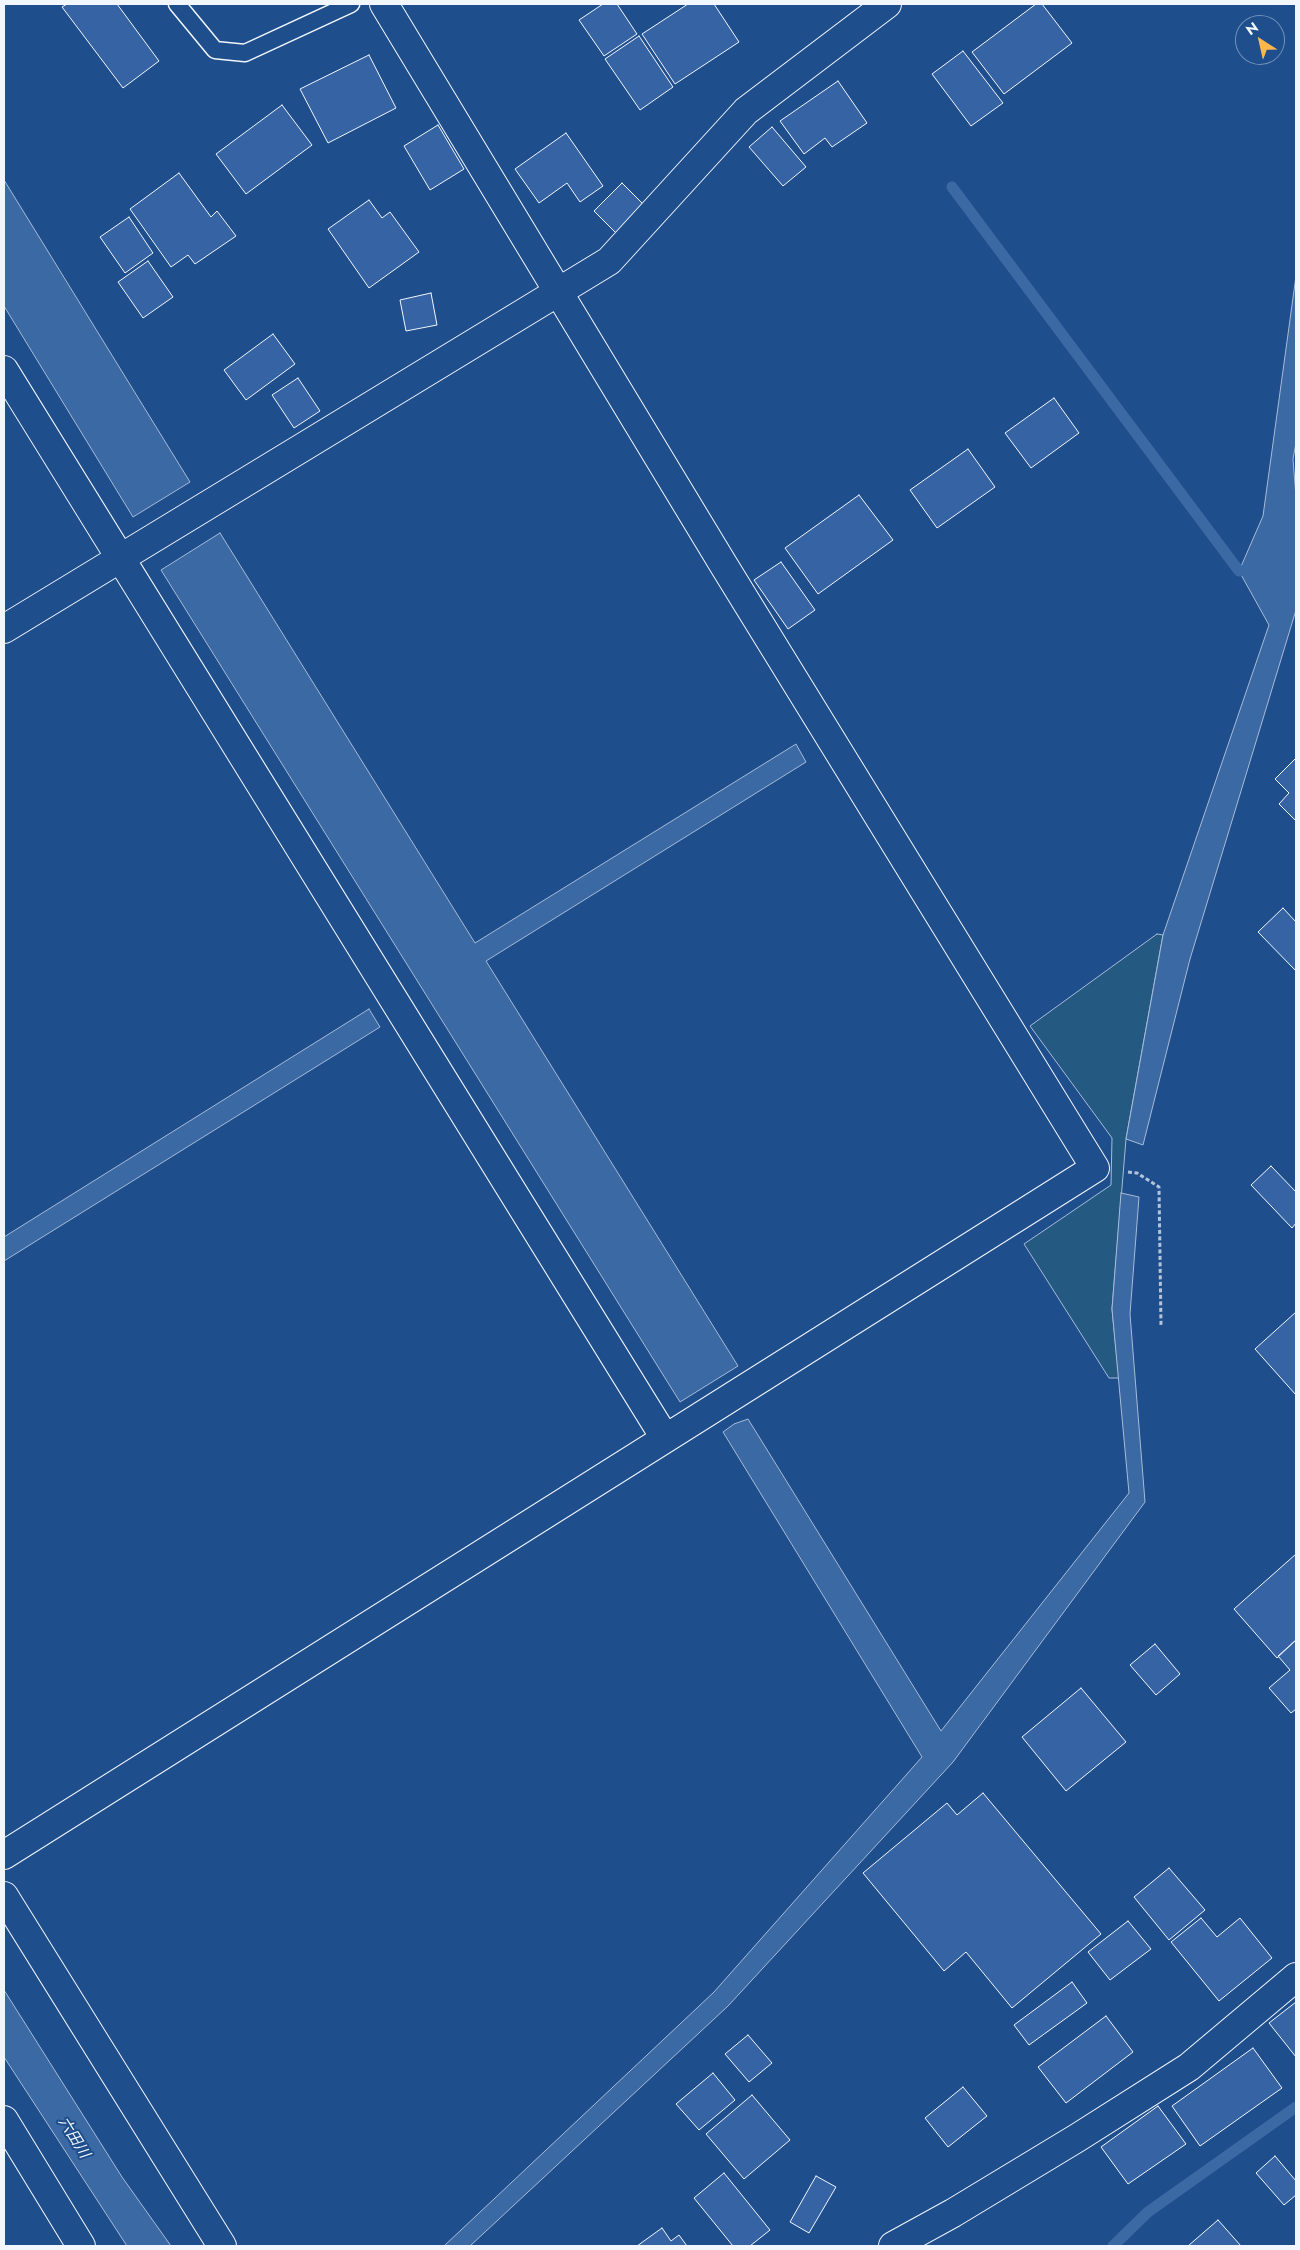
<!DOCTYPE html>
<meta charset="utf-8">
<style>
body{margin:0}
#map{position:relative;width:1300px;height:2250px;overflow:hidden;background:#1f4e8c;font-family:Jost,sans-serif}
canvas{display:block}
.frame{position:absolute;inset:0;border:5px solid #f2f6ff;pointer-events:none}
.north{position:absolute;left:1235px;top:15px;width:50px;height:50px;box-sizing:border-box;background:#1f4e8c;border:1px solid #7391ba;border-radius:50%;rotate:325deg;font-size:14px;font-weight:700;line-height:20px;text-align:center;color:#f2f6ff}
.north::after{content:'';display:block;margin:auto;width:18px;height:22px;background:#ffb74d;clip-path:polygon(50% 0,100% 100%,50% 72%,0 100%)}
</style>
<div id="map">
<canvas width="1300" height="2250"></canvas>
<div class="frame"></div>
<div class="north">N</div>
</div>
<script>
const c = document.querySelector('canvas').getContext('2d');
c.lineJoin = 'round';
function fill(path, color) {
  c.fillStyle = color;
  c.fill(path, 'evenodd');
}
function poly(rows) {
  const path = new Path2D();
  for (const r of rows) {
    path.moveTo(r[0], r[1]);
    for (let i = 2; i < r.length; i += 2) path.lineTo(r[i], r[i + 1]);
  }
  return path;
}
function strokePath(path, color, width, dash) {
  c.strokeStyle = color;
  c.lineWidth = width;
  c.lineCap = dash ? 'butt' : 'round';
  c.setLineDash(dash || []);
  c.stroke(path);
}
function write(font, color, halo, rows, align = 'center') {
  c.font = font + ' Jost,"Noto Sans JP",sans-serif';
  c.lineWidth = 4;
  c.setLineDash([]);
  c.textBaseline = 'middle';
  c.strokeStyle = halo;
  c.fillStyle = color;
  for (const [text, x, y, turn = 0] of rows) {
    c.save();
    c.translate(x, y);
    c.rotate((+turn || 0) * Math.PI / 180);
    c.textAlign = isNaN(turn) ? turn : align;
    if (halo) c.strokeText(text, 0, 0);
    c.fillText(text, 0, 0);
    c.restore();
  }
}
const green = poly([
 [1157,934,1163,935,1126,1139,1112,1309,1119,1378,1109,1378,1024,1244,1111,1185,1112,1138,1030,1026,1157,934]
]);
fill(green, '#245a82');
strokePath(green, '#a8bbd7', 1);
const water = poly([
 [4,180,190,482,133,517,4,306,4,180],
 [1296,276,1296,443,1293,459,1296,497,1296,610,1190,959,1143,1145,1126,1139,1163,935,1269,625,1239,571,1263,516,1296,276],
 [220,533,475,943,796,744,806,762,486,961,738,1366,680,1402,161,570,220,533],
 [369,1009,380,1027,4,1261,4,1237,369,1009],
 [1121,1193,1139,1197,1130,1314,1145,1502,953,1762,728,2006,470,2246,444,2246,714,1992,922,1757,723,1432,734,1424,748,1419,941,1731,1129,1493,1112,1309,1121,1193],
 [4,1990,122,2177,171,2246,127,2246,4,2057,4,1990]
]);
fill(water, '#3b69a3');
strokePath(water, '#a8bbd7', 1);
strokePath(poly([
 [952,187,1239,571],
 [1113,2246,1148,2212,1296,2107]
]), '#3b69a3', 11);
const building = poly([
 [67,4,117,4,159,61,123,88,62,7,67,4],
 [603,4,617,4,637,34,604,56,579,20,603,4],
 [688,4,714,4,739,42,675,84,642,34,688,4],
 [1036,4,1042,4,1072,43,1004,94,972,52,1036,4],
 [639,36,673,87,640,110,605,59,639,36],
 [963,51,1003,103,971,126,932,74,963,51],
 [369,55,396,108,328,143,300,89,369,55],
 [838,81,867,123,832,147,825,138,804,154,780,121,838,81],
 [282,105,312,145,246,194,216,154,282,105],
 [438,125,464,169,430,190,404,146,438,125],
 [772,127,806,167,783,186,749,147,772,127],
 [566,133,603,186,580,202,567,183,539,203,515,169,566,133],
 [179,173,211,217,217,211,236,236,195,264,188,255,171,267,130,209,179,173],
 [622,183,646,207,618,235,594,211,622,183],
 [369,200,382,218,390,212,419,252,369,288,328,229,369,200],
 [129,217,153,253,125,273,100,237,129,217],
 [148,261,173,297,143,318,118,282,148,261],
 [431,293,437,325,406,331,400,300,431,293],
 [273,334,295,364,246,400,224,370,273,334],
 [298,378,320,411,294,428,272,395,298,378],
 [1054,398,1079,433,1031,468,1005,433,1054,398],
 [968,449,995,487,937,528,910,490,968,449],
 [859,495,893,540,818,594,785,548,859,495],
 [781,562,815,610,788,629,754,580,781,562],
 [1296,758,1296,821,1279,804,1289,793,1275,779,1296,758],
 [1283,908,1296,922,1296,971,1258,932,1283,908],
 [1271,1166,1296,1192,1296,1223,1292,1228,1251,1185,1271,1166],
 [1296,1312,1296,1395,1255,1349,1296,1312],
 [1296,1554,1296,1640,1277,1658,1234,1609,1296,1554],
 [1296,1640,1296,1709,1291,1713,1269,1688,1290,1670,1278,1656,1296,1640],
 [1155,1644,1180,1674,1156,1695,1130,1665,1155,1644],
 [1081,1688,1126,1742,1066,1791,1022,1737,1081,1688],
 [983,1793,1101,1934,1012,2008,966,1952,944,1971,863,1873,947,1803,957,1815,983,1793],
 [1169,1868,1205,1910,1169,1940,1134,1897,1169,1868],
 [1201,1918,1217,1937,1240,1918,1272,1958,1219,2001,1171,1942,1201,1918],
 [1128,1921,1151,1949,1110,1980,1088,1952,1128,1921],
 [1072,1982,1087,2003,1029,2045,1014,2025,1072,1982],
 [1296,2002,1296,2057,1269,2023,1296,2002],
 [1106,2016,1133,2052,1066,2103,1038,2067,1106,2016],
 [748,2035,772,2063,749,2082,725,2054,748,2035],
 [1253,2048,1282,2088,1200,2146,1172,2106,1253,2048],
 [713,2073,735,2100,699,2130,676,2104,713,2073],
 [963,2087,987,2116,948,2147,925,2118,963,2087],
 [752,2095,790,2140,744,2179,706,2134,752,2095],
 [1158,2106,1186,2144,1128,2184,1101,2147,1158,2106],
 [1275,2156,1296,2181,1296,2195,1284,2205,1256,2173,1275,2156],
 [724,2173,770,2230,750,2246,733,2246,694,2198,724,2173],
 [816,2176,836,2187,809,2233,790,2222,816,2176],
 [1218,2220,1241,2246,1188,2246,1218,2220],
 [662,2228,671,2241,679,2235,687,2246,637,2246,662,2228]
]);
fill(building, '#3563a3');
strokePath(building, '#f2f6ff', 1);
const lane = poly([
 [177,4,215,50,245,53,351,4]
]);
const street = poly([
 [4,370,665,1438],
 [4,629,609,261,746,111,887,4],
 [4,1855,1095,1168,723,564,384,4],
 [4,1896,222,2246],
 [4,2120,81,2246],
 [893,2246,953,2213,1077,2138,1189,2067,1296,1977]
]);
strokePath(lane, '#f2f6ff', 19);
strokePath(street, '#f2f6ff', 30);
strokePath(poly([
 [1128,1172,1137,1173,1159,1187,1161,1325]
]), '#b3c4dc', 3, [4, 2.5]);
strokePath(lane, '#1f4e8c', 16);
strokePath(street, '#1f4e8c', 28);
write('italic 15px', '#f2f6ff', '#1f4e8c', [
 ["六田川",73,2138,58]
]);
</script>
